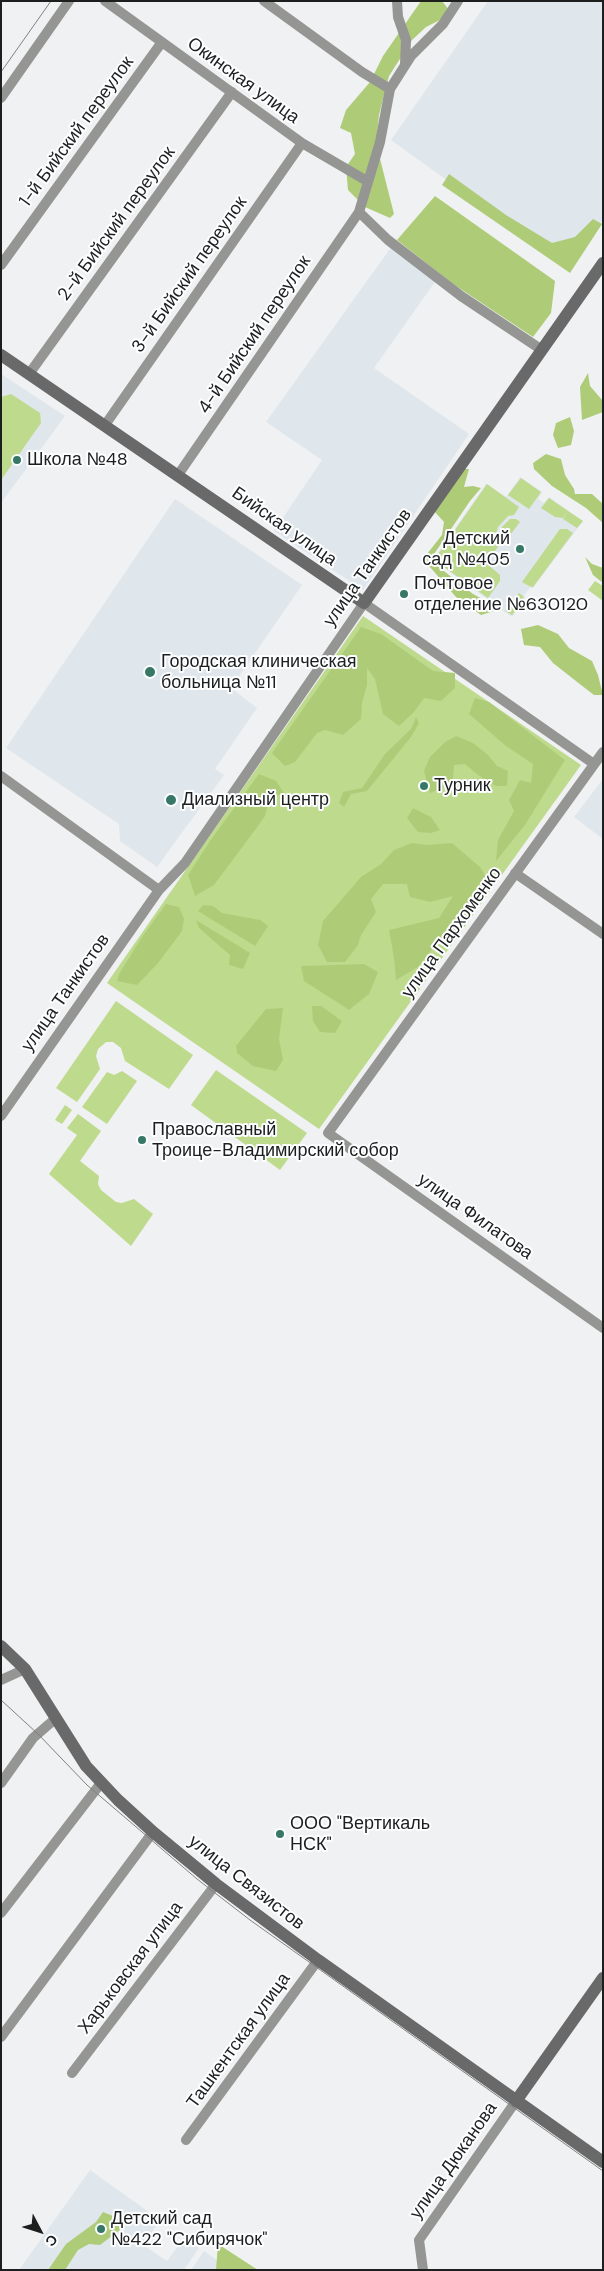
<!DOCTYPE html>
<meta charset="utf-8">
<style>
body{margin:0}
#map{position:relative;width:604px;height:2271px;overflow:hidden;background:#f0f1f2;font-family:"DM Sans",sans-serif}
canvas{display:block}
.frame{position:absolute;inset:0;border:2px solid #1d1e1e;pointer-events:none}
.north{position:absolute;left:15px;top:2206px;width:50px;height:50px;-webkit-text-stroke:4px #fdfeff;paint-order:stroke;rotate:130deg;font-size:14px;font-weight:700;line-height:20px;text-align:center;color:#1d1e1e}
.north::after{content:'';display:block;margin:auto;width:18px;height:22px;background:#1d1e1e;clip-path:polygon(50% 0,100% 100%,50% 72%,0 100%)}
</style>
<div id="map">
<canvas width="604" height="2271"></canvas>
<div class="frame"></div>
<div class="north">С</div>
</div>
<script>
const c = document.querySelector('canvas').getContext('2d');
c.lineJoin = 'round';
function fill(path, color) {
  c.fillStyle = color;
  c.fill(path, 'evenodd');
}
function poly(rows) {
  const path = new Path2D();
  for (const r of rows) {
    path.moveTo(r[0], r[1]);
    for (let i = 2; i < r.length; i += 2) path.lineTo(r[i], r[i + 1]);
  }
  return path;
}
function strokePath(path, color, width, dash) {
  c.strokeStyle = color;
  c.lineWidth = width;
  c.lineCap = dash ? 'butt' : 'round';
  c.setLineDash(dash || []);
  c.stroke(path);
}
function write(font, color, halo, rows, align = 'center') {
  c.font = font + ' "DM Sans",sans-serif';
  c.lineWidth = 4;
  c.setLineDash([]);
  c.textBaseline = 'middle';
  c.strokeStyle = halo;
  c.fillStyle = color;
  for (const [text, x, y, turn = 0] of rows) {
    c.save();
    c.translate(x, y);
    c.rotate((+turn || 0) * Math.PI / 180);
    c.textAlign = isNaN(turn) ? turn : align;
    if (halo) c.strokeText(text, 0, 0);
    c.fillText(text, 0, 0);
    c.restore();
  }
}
fill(poly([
 [488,1,603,1,603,219,569,268,391,140],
 [392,246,437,279,374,368,469,434,363,590,274,531,322,460,266,422],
 [1,374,65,416,1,503],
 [520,477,542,492,538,499,544,503,549,497,583,521,533,588,530,588,524,595,525,599,512,617,433,560,486,484,506,497],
 [175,499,302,585,231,688,257,708,215,769,224,775,157,867,120,841,119,824,6,748],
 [603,779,603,839,574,817],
 [90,2170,160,2220,143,2245,167,2261,184,2238,199,2248,184,2270,19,2270],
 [204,2251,231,2270,191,2270]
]), '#dfe6ec');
fill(poly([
 [11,394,40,413,41,423,1,480,1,397],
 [521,478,541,492,529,509,508,495],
 [487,484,519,507,514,515,508,516,498,527,495,537,498,547,486,563,500,575,500,581,488,598,434,560],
 [549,498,568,511,563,518,555,517,541,508],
 [568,511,583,521,577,528,563,519],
 [510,519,516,519,520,522,503,544,499,539,499,534,502,527],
 [560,529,567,529,573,533,533,587,529,586,522,582],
 [595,581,603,586,603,601,588,590],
 [519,593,523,596,524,599,512,615,505,611],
 [363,616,581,765,319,1129,107,983],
 [116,1001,193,1055,169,1089,125,1061,121,1048,113,1042,106,1042,98,1049,96,1056,100,1069,77,1102,56,1088],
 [216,1070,307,1133,280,1170,191,1105],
 [122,1071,137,1081,107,1124,82,1107,107,1072,114,1075],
 [65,1105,72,1110,62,1124,55,1120],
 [78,1114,101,1131,80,1161,99,1176,98,1184,101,1190,116,1202,122,1203,134,1199,153,1214,131,1246,49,1174,77,1135,67,1128]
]), '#beda8d');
fill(poly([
 [421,1,442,1,452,14,426,27,412,40,389,76,379,115,376,143,394,214,390,218,365,207,348,190,346,167,355,154,351,133,340,128,346,110,370,82,383,56],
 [449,174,506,215,552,243,575,237,593,219,602,224,570,273,442,185],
 [435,196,555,281,551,313,533,337,453,284,397,240],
 [588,373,590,386,603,401,603,412,582,420,580,387],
 [570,417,574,431,571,445,558,448,553,435,556,423],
 [546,454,561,459,565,475,574,489,575,494,592,494,603,504,603,523,586,508,552,486,534,469,533,463],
 [462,469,469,469,464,487,473,486,481,488,470,501,430,560,473,594,484,600,497,610,481,615,456,597,423,559,442,535,444,522,433,510],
 [585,557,592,564,603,568,603,583,593,575],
 [538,625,558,634,569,648,592,661,598,675,603,695,594,695,581,685,553,663,540,647,524,645,521,629],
 [361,627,381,634,433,671,455,673,455,688,441,701,424,698,414,712,399,726,383,714,375,679,367,668,367,685,362,703,361,719,343,735,325,730,317,733,295,762,285,766,272,753],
 [475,698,489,702,565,760,525,825,496,861,498,840,514,811,509,800,520,780,531,783,533,764,506,746,469,714],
 [416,717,419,723,411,737,367,791,351,794,344,807,339,803,343,792,362,788,385,754,411,729],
 [456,736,473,743,488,755,497,766,508,771,507,786,496,786,478,775,465,764,454,765,453,778,443,788,430,793,424,771,430,757,445,742],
 [259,774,276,781,284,793,269,799,265,816,258,826,214,885,195,896,188,875,210,841],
 [413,808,431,817,440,830,431,833,418,832,407,818],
 [412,843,427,845,452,843,481,868,487,880,418,967,396,980,394,958,389,930,439,918,453,896,430,902,410,897,407,884,383,884,371,899,376,912,361,935,358,945,345,962,327,962,318,945,323,921,361,877,381,864,394,850],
 [166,904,179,907,184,919,182,931,158,963,137,985,117,981,119,974,142,937],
 [203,905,213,906,222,913,260,920,268,926,255,946,198,911],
 [196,920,250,953,243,969,229,965,230,955,199,928],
 [364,964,378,972,369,994,349,1010,304,981,301,966],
 [312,1006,321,1006,342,1021,335,1033,320,1032,313,1021],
 [283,1008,279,1039,283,1060,276,1071,253,1066,237,1053,236,1046,266,1009],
 [103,2212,118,2218,125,2226,100,2245,89,2244,78,2250,65,2270,48,2270,66,2244,96,2222],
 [218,2244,258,2270,216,2270]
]), '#aecc78');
strokePath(poly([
 [105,1,302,143,367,181],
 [264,1,362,72,390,89],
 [397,1,398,17,406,40,405,64],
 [1,98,69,1],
 [359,212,388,240,461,296,542,350],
 [1,265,162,42],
 [29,374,232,92],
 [105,425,302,143],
 [178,475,359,212,380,142,390,89,411,56,443,24,458,1],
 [603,752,328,1133,603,1328],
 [1,776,159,890],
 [515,873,603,934],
 [1,1116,159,890,185,863,364,603,594,764],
 [1,1680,25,1669],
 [1,1783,33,1738,55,1719],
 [1,1913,101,1783],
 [1,2037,153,1832],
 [72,2073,216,1884],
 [186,2140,318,1960],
 [423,2270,419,2240,516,2101]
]), '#959594', 10);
strokePath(poly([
 [1,355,364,603,603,263],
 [1,1646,25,1669,86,1766,118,1800,153,1832,216,1884,318,1960,603,2162],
 [516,2101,603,1978]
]), '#6a6969', 12);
strokePath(poly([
 [1,72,51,1],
 [1,1700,38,1734,87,1785,197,1879,250,1920,603,2171]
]), '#808181', 1);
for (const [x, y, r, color] of [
 [17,460,5,"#367766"],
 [520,549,5,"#367766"],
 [404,594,5,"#367766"],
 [150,672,6,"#367766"],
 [424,786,5,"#367766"],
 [171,800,6,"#367766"],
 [142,1140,5,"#367766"],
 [280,1834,5,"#367766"],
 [101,2229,5,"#367766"]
]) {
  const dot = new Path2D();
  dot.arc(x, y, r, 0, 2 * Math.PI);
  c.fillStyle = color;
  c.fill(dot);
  strokePath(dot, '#fdfeff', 2);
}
write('18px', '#1d1e1e', '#fdfeff', [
 ["Окинская улица",243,81,36],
 ["1-й Бийский переулок",77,132,-54],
 ["2-й Бийский переулок",117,224,-54],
 ["3-й Бийский переулок",190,275,-55],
 ["4-й Бийский переулок",255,335,-56],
 ["Бийская улица",284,527,35],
 ["улица Танкистов",368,568,-55],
 ["улица Пархоменко",452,933,-54],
 ["улица Танкистов",66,993,-55],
 ["улица Филатова",475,1217,35],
 ["улица Связистов",246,1883,38],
 ["Харьковская улица",131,1968,-53],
 ["Ташкентская улица",239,2041,-54],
 ["улица Дюканова",454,2161,-55]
]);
write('18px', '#1d1e1e', '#fdfeff', [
 ["Школа №48",27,460],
 ["Детский",510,539,"right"],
 ["сад №405",510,560,"right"],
 ["Почтовое",414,584],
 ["отделение №630120",414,605],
 ["Городская клиническая",161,662],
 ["больница №11",161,683],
 ["Турник",434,786],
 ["Диализный центр",182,800],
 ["Православный",152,1130],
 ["Троице-Владимирский собор",152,1151],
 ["ООО \"Вертикаль",290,1824],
 ["НСК\"",290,1845],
 ["Детский сад",111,2219],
 ["№422 \"Сибирячок\"",111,2240]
], 'left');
</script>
